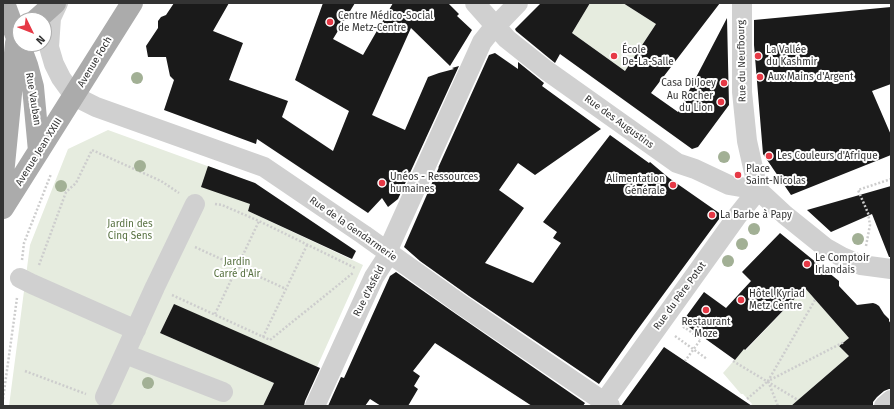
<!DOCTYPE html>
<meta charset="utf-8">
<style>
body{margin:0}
#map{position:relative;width:894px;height:409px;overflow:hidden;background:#fff;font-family:"Fira Sans",sans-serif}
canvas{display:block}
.frame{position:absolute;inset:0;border:4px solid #333;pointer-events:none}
.north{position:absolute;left:12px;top:12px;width:40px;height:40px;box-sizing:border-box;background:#fff;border:1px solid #adadad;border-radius:50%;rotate:133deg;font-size:11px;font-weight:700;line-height:16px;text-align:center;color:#333}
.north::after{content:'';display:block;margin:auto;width:14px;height:18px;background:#e63946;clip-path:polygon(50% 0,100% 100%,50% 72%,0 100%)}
</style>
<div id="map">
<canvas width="894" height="409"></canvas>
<div class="frame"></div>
<div class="north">N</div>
</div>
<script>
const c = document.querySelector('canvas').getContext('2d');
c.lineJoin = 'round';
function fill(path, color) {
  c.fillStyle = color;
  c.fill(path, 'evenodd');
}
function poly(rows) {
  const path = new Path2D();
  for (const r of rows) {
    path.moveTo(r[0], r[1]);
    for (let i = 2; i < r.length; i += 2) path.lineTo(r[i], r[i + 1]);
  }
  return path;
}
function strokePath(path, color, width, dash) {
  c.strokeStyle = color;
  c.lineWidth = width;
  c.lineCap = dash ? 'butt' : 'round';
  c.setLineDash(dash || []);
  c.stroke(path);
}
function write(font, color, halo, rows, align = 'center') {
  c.font = font + ' "Fira Sans",sans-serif';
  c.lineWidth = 4;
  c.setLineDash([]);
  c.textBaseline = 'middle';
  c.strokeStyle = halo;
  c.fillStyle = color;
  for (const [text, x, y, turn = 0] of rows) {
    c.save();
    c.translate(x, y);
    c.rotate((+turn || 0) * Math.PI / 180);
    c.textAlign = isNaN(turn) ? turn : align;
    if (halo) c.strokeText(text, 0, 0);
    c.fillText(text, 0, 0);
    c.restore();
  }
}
fill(poly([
 [590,3,623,3,656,24,625,71,572,33],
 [108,130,257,184,248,211,363,265,317,367,174,305,160,333,274,383,263,406,9,406,30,245,68,149],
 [805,288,849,338,839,346,849,356,791,406,752,406,751,405,752,404,743,394,741,394,723,373,744,349,746,350]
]), '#e6ecdf');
fill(poly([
 [174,3,229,3,213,31,243,43,229,80,288,101,282,117,333,151,349,111,295,80,323,3,355,3,333,39,363,55,393,3,448,3,459,14,457,16,472,30,450,66,411,28,372,115,405,130,428,77,439,73,454,69,452,68,459,66,398,199,388,207,382,198,368,213,257,139,256,144,164,110,174,80,170,76,166,57,148,57,146,46,158,28,158,21,161,17,166,15],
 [541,3,590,3,572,33,625,71,656,24,623,3,720,3,651,93,678,112,727,18,729,105,698,147,692,149,560,54,555,63,516,31,515,29],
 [891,7,891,84,872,91,891,135,891,155,791,195,763,154,754,45,754,20],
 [495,53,518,69,518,62,544,83,542,86,601,129,535,175,518,163,499,190,524,208,485,263,533,283,561,243,553,238,557,232,543,222,610,135,649,163,650,162,669,178,722,215,635,333,599,384,469,296,420,261,404,247,439,167,438,168,489,55],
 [208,166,255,183,356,251,352,259,248,211,250,204,201,187],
 [891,186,891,257,889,257,872,214,831,232,807,210],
 [780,233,839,281,839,286,857,305,873,303,876,304,879,306,884,314,889,319,889,321,891,324,891,389,889,389,884,391,877,397,873,402,873,406,791,406,849,356,839,346,849,338,805,288,745,350,744,349,735,360,682,322,704,292,726,308,751,281,742,272],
 [396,272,456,314,585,403,583,406,532,406,435,343,413,371,420,376,414,386,418,389,408,406,381,406,370,399,365,406,328,406,341,377,344,378,390,276],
 [174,304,320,368,305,401,304,406,263,406,274,383,160,333],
 [664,347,752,406,621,406]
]), '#1a1a1a');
strokePath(poly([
 [215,204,222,205,259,221,355,268],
 [866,246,870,225,868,213,858,190,891,179],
 [195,247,286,289],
 [22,260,24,243,51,174],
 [39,265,66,192,76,183,92,150,161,181,179,193],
 [172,295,270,340,353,273],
 [815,300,768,381,844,342],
 [215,314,259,221],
 [683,328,684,327,701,339,685,361],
 [675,336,707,359],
 [263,337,307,245],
 [733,361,798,400],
 [25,371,86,394],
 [3,399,17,298],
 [747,399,768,381,778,406]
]), '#cdcdcd', 2.5, [2, 2]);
strokePath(poly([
 [58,3,51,18,49,47,54,64,61,78,74,96,96,107,264,167,364,235,462,305,610,406],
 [475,3,507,39,546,70,677,163,695,169,729,185,758,190],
 [742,3,742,92,747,141,758,190],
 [758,190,785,215,826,248,842,257,861,265,891,269],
 [20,278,32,284,136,330],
 [125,354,223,392],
 [105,397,155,287,195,204],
 [604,402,738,215,758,190],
 [315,406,374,277,385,260,387,252,482,42,490,32,518,3],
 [884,406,891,400]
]), '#d0d0d0', 20);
strokePath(poly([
 [4,3,27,65,33,87,39,151],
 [36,20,55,3],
 [3,175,16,43],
 [3,208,132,3]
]), '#ababab', 22);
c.fillStyle = '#a2b095';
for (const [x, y] of [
 [137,78],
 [724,157],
 [140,166],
 [61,186],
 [754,229],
 [858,239],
 [742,244],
 [728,261],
 [148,383]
]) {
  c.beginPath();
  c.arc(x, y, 6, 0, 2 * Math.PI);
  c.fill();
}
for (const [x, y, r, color] of [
 [330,22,4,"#e63946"],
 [614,56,4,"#e63946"],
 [758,56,4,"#e63946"],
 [760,77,4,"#e63946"],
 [724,83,4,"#e63946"],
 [721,102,4,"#e63946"],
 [769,156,4,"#e63946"],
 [738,175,4,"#e63946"],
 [382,183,4,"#e63946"],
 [673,185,4,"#e63946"],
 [712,215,4,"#e63946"],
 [807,264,4,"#e63946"],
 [741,300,4,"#e63946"],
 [706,310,4,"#e63946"]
]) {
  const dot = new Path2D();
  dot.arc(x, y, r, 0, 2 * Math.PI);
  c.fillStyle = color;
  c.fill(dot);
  strokePath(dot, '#fff', 1.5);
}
write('10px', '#333', '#fff', [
 ["Centre Médico-Social",338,16],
 ["de Metz-Centre",338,28],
 ["École",622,50],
 ["De-La-Salle",622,62],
 ["La Vallée",766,50],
 ["du Kashmir",766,62],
 ["Aux Mains d'Argent",768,77],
 ["Casa Di Joey",716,83,"right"],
 ["Au Rocher",713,96,"right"],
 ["du Lion",713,108,"right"],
 ["Les Couleurs d'Afrique",777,156],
 ["Place",746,169],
 ["Saint-Nicolas",746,181],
 ["Unéos - Ressources",390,177],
 ["humaines",390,189],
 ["Alimentation",665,179,"right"],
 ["Générale",665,191,"right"],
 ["La Barbe à Papy",720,215],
 ["Le Comptoir",815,258],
 ["Irlandais",815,270],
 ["Hôtel Kyriad",749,294],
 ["Metz Centre",749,306],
 ["Restaurant",706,322,"center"],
 ["Moze",706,334,"center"]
], 'left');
write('10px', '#333', '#fff', [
 ["Rue du Neufbourg",742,61,-91],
 ["Avenue Foch",95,62,-59],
 ["Rue Vauban",33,99,81],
 ["Rue des Augustins",619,122,36],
 ["Avenue Jean XXIII",39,152,-58],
 ["Rue de la Gendarmerie",353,229,35],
 ["Rue d'Asfeld",369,291,-63],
 ["Rue du Père Potot",680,296,-54]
]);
write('10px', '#56703f', '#fff', [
 ["Jardin des",130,224],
 ["Cinq Sens",130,236],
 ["Jardin",237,262],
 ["Carré d'Air",237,274]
]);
</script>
